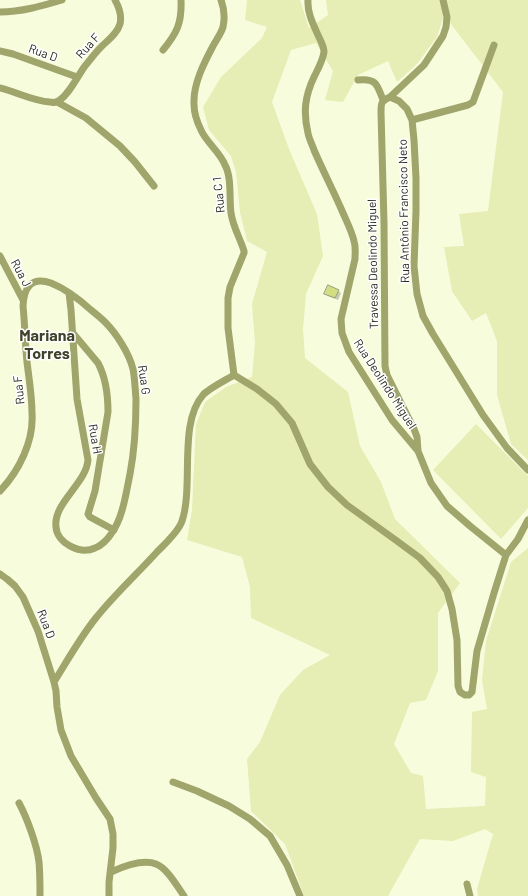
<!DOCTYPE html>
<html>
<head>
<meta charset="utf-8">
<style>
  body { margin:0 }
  canvas { display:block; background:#f7fcdd }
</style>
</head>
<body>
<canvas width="528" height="896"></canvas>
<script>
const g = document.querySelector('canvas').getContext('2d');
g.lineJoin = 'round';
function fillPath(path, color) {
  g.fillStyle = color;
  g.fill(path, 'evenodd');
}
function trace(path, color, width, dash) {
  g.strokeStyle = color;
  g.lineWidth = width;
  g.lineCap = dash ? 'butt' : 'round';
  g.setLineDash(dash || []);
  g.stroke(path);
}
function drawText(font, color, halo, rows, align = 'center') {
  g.font = font + ' Barlow,sans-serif';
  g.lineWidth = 3;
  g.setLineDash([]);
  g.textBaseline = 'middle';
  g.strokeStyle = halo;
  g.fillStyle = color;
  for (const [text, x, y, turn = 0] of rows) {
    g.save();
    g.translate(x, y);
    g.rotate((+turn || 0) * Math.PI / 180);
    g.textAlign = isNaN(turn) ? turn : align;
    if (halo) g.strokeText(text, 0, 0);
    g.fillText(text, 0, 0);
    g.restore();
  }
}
fillPath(new Path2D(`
  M247,0H300L309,28L328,15L326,0H528V460L511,444L497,395V341L486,313L472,321L452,291L444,247L464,246L459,214L488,211L503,92L444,15L437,37L417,64L397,82L388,61L358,75L343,102L325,100L333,71L316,43L291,50L272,102L289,149L317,214L323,256L306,294L303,329L305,358L348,392L360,446L381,482L395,519L460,583L438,613V671L426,700L410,703L394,744L411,773L423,776L426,809L485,806L486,777L471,772L472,712L487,709L482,680L486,641L511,562L528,548V896H478L477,889L493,834L485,829L453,841L420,839L388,896H304L285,844L251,811L247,759L260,742L280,695L303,670L330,655L251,618L250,587L242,557L187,540L192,510L196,424L205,402L226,387L252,377L255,343L252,304L267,252L247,241L240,212L236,172L231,156L209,130L203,107L221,77L262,38L267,27L245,20Z
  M476,424L528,476V508L501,539L433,470Z`), '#e6edb5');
fillPath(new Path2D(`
  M338,291L341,293L338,300L328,296L325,293Z`), '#0003');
const building = new Path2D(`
  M328,285L339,290L335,298L324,294Z`);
fillPath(building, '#d3dd82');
trace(building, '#999d81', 1);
trace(new Path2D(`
  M221,0C224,8 225,18 223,27C221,34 216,40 213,46C204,63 193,84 194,104C194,112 197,122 201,130C206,142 220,152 225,165C232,178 229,198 231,213C233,227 240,238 244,251V253L230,287L228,298V328L234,375
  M0,12C21,12 42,6 62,0
  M163,50C177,33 182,23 181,0
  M0,51L13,54L77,77
  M358,80C377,78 377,85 383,100
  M0,88C17,92 33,101 50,102C52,102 54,103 56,102C67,99 78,75 85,66C90,60 95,53 101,47C108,40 117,34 120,24C122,15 119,7 115,0
  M390,97L399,101L407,109L412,120L414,140L416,178V211L414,266L417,294L423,316L433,334L483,415L507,448L528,470
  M57,102L86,118L120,146L135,162L154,186
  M412,120L468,105L473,102L494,45
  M0,256L23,300
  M72,332L98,363C106,378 108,396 108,412L95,491L88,514L90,517L114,530
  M234,375L257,389L276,404L292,423L310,464L328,487L347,505L397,541L420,558L438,577L447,591L452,609L457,640L458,686L460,692L465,695H469L472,692L477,651L494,593L506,555L470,526L447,506L431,483L418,451L392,420L349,352L342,333L341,319L355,259C355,253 356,247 354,241C352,232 347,222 343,213C334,192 323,171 314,150C312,144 309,139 308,133C303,112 305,96 314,77C318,69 323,60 324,52C324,46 320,40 318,35C313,24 307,12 308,0
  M418,451L417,437L414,429L387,375L385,366L384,223L381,112C381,103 381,101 390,97L424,65L443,36L446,27L447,17L443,0
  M0,491C19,471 34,441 32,413C32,396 29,379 27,362C25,343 25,325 23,306C24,288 31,276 51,283C66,289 80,300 91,310C96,314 101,318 105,322C116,333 129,353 133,369C135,379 135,389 136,399C136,425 135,448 130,474C126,493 123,518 111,534C108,539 101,546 95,548C80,555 57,543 56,527C53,503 86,484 88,460L77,399L71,310L69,293
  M506,555L518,539L528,520
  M0,574L7,579L15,586L23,597L38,631L54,682L56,691L57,707L61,730L71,756L96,798L110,819L113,834V848L109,882V896
  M54,682C67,661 80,638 95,619C114,595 137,574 157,552C165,544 179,531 182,521C194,486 178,423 203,395C208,389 226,380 234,375
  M173,782L197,791L229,806L250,819L270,836L287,865L300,896
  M19,803C27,818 37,845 39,862C40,873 40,885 40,896
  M111,872C122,867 143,859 156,864C167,868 177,886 184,896
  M467,884L470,896`), '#9fa56b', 7);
drawText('12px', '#2a2b20', '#fff', [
  ["Rua F",88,46,-48],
  ["Rua D",43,53,20],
  ["Rua C 1",219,195,-96],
  ["Rua Antônio Francisco Neto",404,211,-91],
  ["Travessa Deolindo Miguel",373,264,-91],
  ["Rua J",21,273,62],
  ["Rua G",144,380,82],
  ["Rua Deolindo Miguel",385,384,57],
  ["Rua F",19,390,-96],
  ["Rua H",95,439,80],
  ["Rua D",46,624,69]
]);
drawText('bold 16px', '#40422a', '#fff', [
  ["Mariana",47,336],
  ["Torres",47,354]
]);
</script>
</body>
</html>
